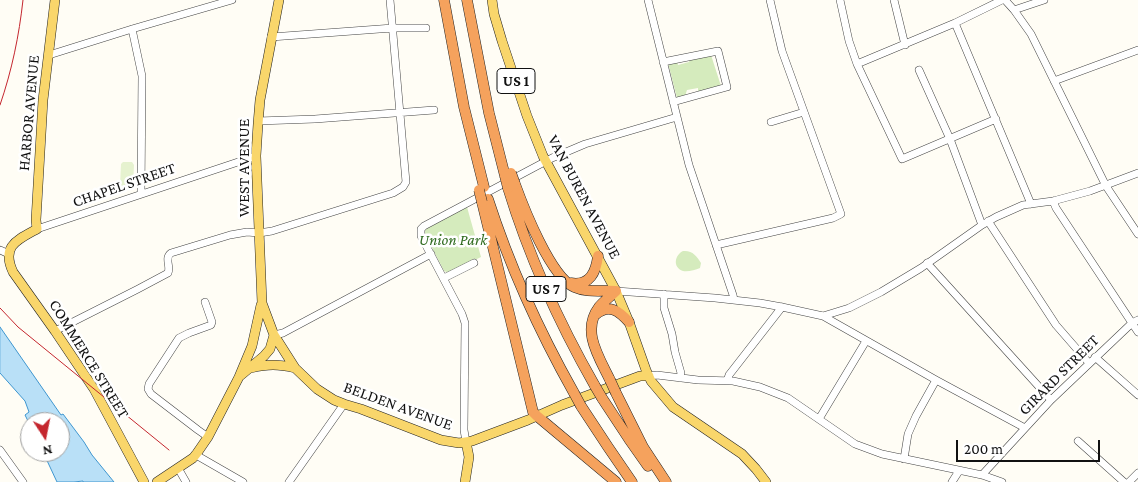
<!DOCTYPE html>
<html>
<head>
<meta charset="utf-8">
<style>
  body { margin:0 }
  #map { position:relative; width:1138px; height:482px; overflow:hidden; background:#fffdf5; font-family:"Crimson Pro",serif }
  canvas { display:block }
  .north { position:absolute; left:20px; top:412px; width:50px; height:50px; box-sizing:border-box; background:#fff; border:1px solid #a0a0a0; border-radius:50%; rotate:169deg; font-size:14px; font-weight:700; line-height:20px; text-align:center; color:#111 }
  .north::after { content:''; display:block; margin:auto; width:18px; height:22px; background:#c4262e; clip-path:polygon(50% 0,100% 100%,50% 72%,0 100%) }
  .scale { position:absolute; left:956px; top:440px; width:144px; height:22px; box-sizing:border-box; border:2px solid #111; border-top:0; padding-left:6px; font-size:15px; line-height:18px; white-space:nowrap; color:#111; -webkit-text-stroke:4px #fff; paint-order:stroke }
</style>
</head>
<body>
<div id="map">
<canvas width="1138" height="482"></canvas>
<div class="north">N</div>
<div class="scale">200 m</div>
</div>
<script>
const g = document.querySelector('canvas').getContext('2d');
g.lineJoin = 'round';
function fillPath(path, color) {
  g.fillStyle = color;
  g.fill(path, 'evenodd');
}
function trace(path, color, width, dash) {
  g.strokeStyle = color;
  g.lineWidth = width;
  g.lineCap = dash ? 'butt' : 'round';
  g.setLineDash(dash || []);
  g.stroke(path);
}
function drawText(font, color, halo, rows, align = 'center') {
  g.font = font + ' "Crimson Pro",serif';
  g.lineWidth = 5;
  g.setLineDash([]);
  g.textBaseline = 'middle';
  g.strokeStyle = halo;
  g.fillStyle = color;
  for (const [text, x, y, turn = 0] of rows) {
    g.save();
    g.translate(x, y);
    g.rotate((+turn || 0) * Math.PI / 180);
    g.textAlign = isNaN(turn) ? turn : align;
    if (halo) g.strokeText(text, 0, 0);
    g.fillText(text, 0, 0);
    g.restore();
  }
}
fillPath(new Path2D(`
  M711,55L721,86L698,92V88L687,90L685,96L677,98L668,63L677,61L678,65L689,62L690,58Z
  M467,207L481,257L449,273L444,271L424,232L426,228Z
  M683,251C692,250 697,256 701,263L700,268C695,270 688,272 683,271C672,267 675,255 683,251Z`), '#d5ebbd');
fillPath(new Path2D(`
  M123,162H132L134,165L133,186L131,188H122L120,186L121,164Z`), '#e6f2cf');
const water = new Path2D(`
  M0,327L61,415L63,414L84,442L92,455L114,482H83V481L74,482H57L43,452H60V422H30V425L25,415L29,412L25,401L0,373Z`);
fillPath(water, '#b9e0f7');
trace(water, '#3f96cf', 1);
const minor = new Path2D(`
  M648,0L689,165L733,295L734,300
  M840,0L849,41L857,64L902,159L996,119
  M894,0L905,45
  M1005,0L1014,10L1031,34L1106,186L1138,234
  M1014,10L1044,0
  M955,23L1031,204
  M132,29L142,76L141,194
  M271,37L393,28H426
  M49,55L132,29L232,0
  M663,62L718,51L727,87L673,102
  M857,64L955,23L1002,0
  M919,70L950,139L982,225
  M1054,81L1138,50
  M258,121L315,119L434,110
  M771,122L804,112
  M1053,201L1056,208L1138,332
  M988,221L1056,325L1089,363
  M37,229L256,156
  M716,245L833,218L841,214L782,51L770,0
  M0,250L9,254
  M927,263L1051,400
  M444,278L474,263
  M616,291L715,298L760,303L782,307L823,316L849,308L881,292L921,268L982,225L996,217L1023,205L1053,201L1090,191L1138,173
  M664,294V308L672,334L675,352L681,373L680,378
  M205,302L212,322L211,325L189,333L179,338L149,384L148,389L151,394L198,430L208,437
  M823,316L936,380L1025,428
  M55,331L138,289L168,273C171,266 164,258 171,253L230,235L247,232L259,233L272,231L393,193L403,187L406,182L390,0
  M274,335L283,333L431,254
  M1095,357L1138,395
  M649,376L657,375L698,380L733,381L760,387L788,398L855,444L882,454L982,475L1002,482
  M727,381L729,375L782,307
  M819,419L866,341
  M1078,441L1124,482
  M466,442L464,430L465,323L462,314L421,236V229L424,226L552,158L585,144L677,117
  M0,450L23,482
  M196,455L243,482
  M904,459L908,434L916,416L936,380
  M178,468L186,482
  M982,475L1051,400L1132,323L1138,320
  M289,482L344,404
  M952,482L959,471
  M1129,482L1138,473`);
const major = new Path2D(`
  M55,0L43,100L36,220L37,229C17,240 1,246 13,272L55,331L94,389L144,482
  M279,0L260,100L258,124L256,156L262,303L274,335L295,368L317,389L334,400L344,404L361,409L441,440L459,443L472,441L528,420L562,405L640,376H649
  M492,0L494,14L502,41L527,116L543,156L616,291L629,322L646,370L651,381L673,407L742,454L756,469L766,482
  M251,368C268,364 278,364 295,368
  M240,376L264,356L270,349L274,335
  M157,482L193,458L197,453L208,437L239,377L252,346L261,305
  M465,482L469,457L466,442`);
const highway = new Path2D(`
  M444,0L464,107L484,187
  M467,0L489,113L505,176
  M515,184C524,209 551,277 574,287C587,293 602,290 616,291
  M508,188C529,257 559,323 595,386
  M488,199C510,267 539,331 574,393
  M482,202L533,412L537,416L616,482
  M571,283C590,286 596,272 598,256
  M595,315C609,303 619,311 629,322
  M610,380C599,357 581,331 599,307C604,301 611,296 616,291
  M616,393L643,447L666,482
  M602,398L629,439L648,466
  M581,406L608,447L632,482`);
trace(minor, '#444', 8);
trace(major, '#222', 10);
trace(highway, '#222', 11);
trace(minor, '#fff', 7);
trace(major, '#f9d66b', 9);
trace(highway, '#f5a25d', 10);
trace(new Path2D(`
  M0,105C12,70 19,36 23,0
  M0,308L18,327L169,450`), '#c4262e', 1);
const highwayBridge = new Path2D(`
  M511,173L515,184
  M505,176L508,188
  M479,190L482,202
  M610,380L616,393
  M595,386L602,398
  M574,393L581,406`);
trace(highwayBridge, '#222', 11, []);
trace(highwayBridge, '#f5a25d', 10);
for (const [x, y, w] of [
  [516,81,38],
  [546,289,40]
]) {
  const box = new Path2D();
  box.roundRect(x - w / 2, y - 12.5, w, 25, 4);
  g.fillStyle = '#fff';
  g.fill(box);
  trace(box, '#111', 1);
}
drawText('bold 15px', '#111', null, [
  ["US 1",516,81],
  ["US 7",546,289]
]);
drawText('16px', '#111', '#fff', [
  ["HARBOR AVENUE",29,113,-85],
  ["WEST AVENUE",244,168,-90],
  ["CHAPEL STREET",124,185,-19],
  ["VAN BUREN AVENUE",584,197,62],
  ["COMMERCE STREET",89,359,58],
  ["GIRARD STREET",1059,375,-45],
  ["BELDEN AVENUE",398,406,20]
]);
drawText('italic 16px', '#2f6b1f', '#fff', [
  ["Union Park",453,240]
]);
</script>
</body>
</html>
